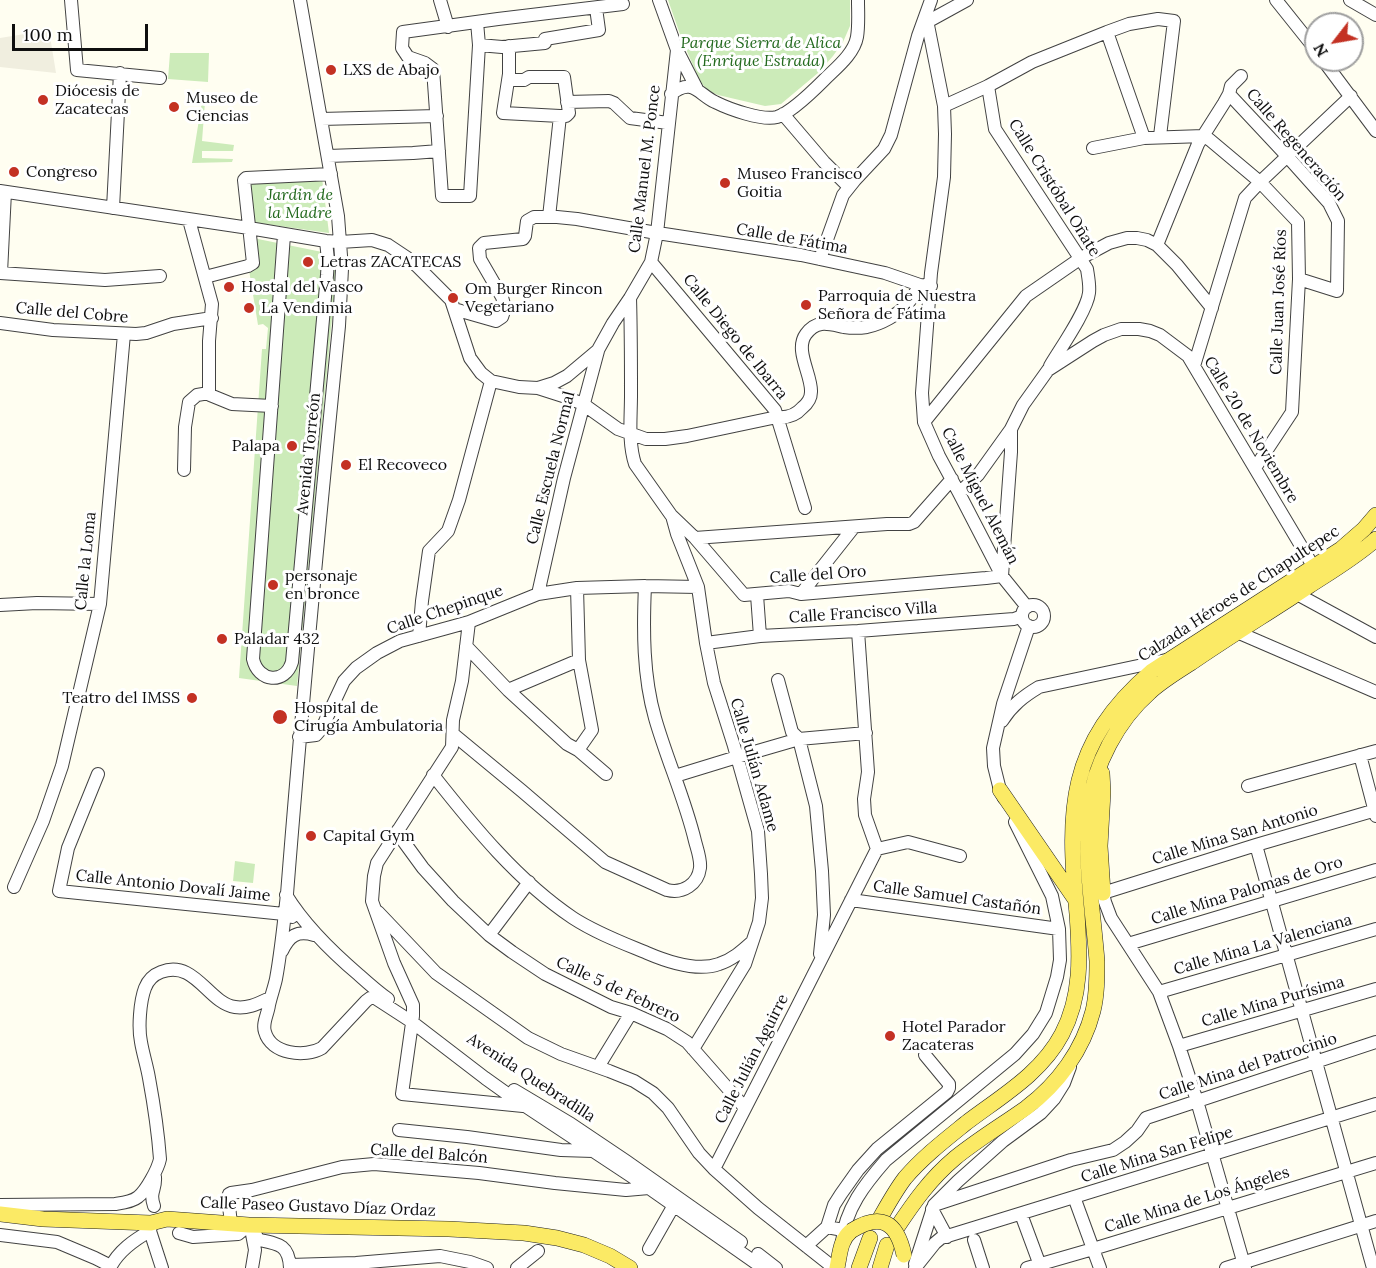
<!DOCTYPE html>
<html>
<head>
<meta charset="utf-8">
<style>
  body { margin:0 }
  #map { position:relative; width:1376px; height:1268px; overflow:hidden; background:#fffef1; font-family:Lora,serif }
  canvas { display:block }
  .north { position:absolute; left:1304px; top:12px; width:60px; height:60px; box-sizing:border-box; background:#fff; border:2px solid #9f9f9f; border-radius:50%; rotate:239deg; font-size:16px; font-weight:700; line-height:24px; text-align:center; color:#0f0f0f }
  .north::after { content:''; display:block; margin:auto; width:21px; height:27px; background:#c33123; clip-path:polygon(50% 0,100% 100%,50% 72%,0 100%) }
  .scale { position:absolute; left:12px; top:24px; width:136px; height:27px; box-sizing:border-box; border:3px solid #0f0f0f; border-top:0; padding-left:8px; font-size:18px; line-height:21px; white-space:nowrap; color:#0f0f0f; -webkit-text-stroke:4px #fff; paint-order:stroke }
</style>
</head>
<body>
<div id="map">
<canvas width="1376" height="1268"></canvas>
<div class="north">N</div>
<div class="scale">100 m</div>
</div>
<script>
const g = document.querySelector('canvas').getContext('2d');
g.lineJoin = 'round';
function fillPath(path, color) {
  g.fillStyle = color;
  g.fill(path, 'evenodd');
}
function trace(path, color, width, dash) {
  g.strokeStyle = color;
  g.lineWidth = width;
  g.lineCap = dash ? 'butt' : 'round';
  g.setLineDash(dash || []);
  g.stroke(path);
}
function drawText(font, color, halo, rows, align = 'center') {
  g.font = font + ' Lora,serif';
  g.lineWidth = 6;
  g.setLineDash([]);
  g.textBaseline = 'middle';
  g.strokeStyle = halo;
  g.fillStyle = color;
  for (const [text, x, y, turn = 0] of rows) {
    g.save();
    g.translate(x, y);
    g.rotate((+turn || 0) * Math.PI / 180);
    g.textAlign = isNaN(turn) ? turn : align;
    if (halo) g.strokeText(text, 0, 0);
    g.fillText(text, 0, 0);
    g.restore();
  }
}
fillPath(new Path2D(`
  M668,0H850V26L843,42L833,56L818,73L781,104L765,106L718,95L707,90L700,81L682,40Z
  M170,53H209L208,82L168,79Z
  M202,101L205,102L202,141L234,145L233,151H202V158L233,159L232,162L192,163Z
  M322,178L329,233L251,222L247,187L251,184Z
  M253,238L332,254L337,266L297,686L239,678L262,349H266L268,328L263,324L258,325L249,270Z
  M235,861L255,864L253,883L233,881Z`), '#ccebb9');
fillPath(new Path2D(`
  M49,30L56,73L0,67V38Z`), '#f0eedf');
const minor = new Path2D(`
  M71,0L77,70L160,78
  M300,0L338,216L342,269L339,326C320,515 302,704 287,894C284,922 281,952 276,979C274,988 271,996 269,1005C268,1014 262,1023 265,1032C271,1054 305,1058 322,1048L366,1001L370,998H375L412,1022L485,1078L513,1098L649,1188L763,1268
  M440,0L448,27
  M659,0L677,50L697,89
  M1276,0L1316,50
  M1350,0L1376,15
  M926,15L944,106L945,134L944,177L931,273L922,393L924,422L939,456L959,493L1002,576L1027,607
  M477,22L479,45L470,196H442L433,69L425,63L408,57L402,48L403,32L498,19L623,4
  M927,22L967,0
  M1107,32L1144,138
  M479,45L502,47L545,43V39L599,30L596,8
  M1323,60L1376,131
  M508,80H524L529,77H564L569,113L566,116H560L503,113L509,74V46
  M988,86L995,129L1087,269C1088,276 1090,285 1089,293C1087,311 1060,349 1050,366
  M671,94C693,77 698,94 715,102C729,109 762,121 777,117C790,113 814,90 824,80C836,68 854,54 857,37C859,25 858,12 858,0
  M1229,94L1287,156L1329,203L1338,221L1337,291L1299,279
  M567,102L609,101L614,103L630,118L668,123
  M944,106L988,86L1032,62L1107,32L1129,24L1158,19L1174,21L1160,136
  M783,114L824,162L849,187
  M321,119L437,116
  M1093,148L1144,138L1204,136L1210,140L1260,182L1298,222L1299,279L1292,412L1255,468
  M328,156L413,153L439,151
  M0,191L249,228L326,241L340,242L372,240L388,245L406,257L417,266L451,300L470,358L481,373L491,381L519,387L538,388L563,396L583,404L618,429L646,439H665L687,436L777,417C787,418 796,415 802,408C807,404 811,399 811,392C812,375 794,350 806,334C817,319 829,324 844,327C851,328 860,328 867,327C881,324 898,315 907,304C912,299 916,291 920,285L931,286
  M113,208L120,73
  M549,217L560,116
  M189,220L212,304L209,341V393
  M284,235L253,659C258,682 285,685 292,662L327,275L328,260L326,241
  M1157,245L1198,144L1224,103L1229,94L1231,86L1241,76
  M820,259L843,195L855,180L884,149L891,135L918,36L931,0
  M651,262L775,410L805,508
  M0,273L105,280L160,276
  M1,273L5,192
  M205,277L248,266L253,263L244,180L246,178L331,174
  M630,298C631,330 631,362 631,395C631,418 628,442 635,464L671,515L695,538L744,595L789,591L801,594L986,578L1002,576L1011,452V429L1023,405L1048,370L1093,341L1104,335L1121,329H1139L1150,331L1160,335L1188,356L1313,566
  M454,309L496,321L502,317L505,308L502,297L480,259L479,248L484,243L523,239L525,236L527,221L534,217H557L577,219L651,232L801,255L885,273L920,285
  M0,323L53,330L136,334L146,333L173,324L212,318
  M1194,366L1245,198L1260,182L1351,96
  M538,388L554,383L567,376L598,350L613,323L630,298L651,262L657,233L677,50
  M209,393L210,395L232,404L272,406
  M924,422L1026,296L1081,258L1109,243L1127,238H1137L1147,240L1157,245L1177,265L1212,308
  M184,470L185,427L189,402L197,395L209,393
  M959,493L978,475L1011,429
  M672,516L677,534L698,587L706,643L714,683L734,746L758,831L761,874L762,898L759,922L745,964L693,1049
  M695,538L887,524H909L914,522L952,479
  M577,588L579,660L592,730L578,750
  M538,594L564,478L598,351
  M801,594L854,527
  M1297,594L1376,637
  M757,595L760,636
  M0,605L37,603L100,604
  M1022 616a11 11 0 1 1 22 0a11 11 0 1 1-22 0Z
  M469,622L462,681L453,720L452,747L377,863L374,876L372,901L394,963L413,1005V1016L402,1094L523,1106
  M1237,632L1376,692
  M419,636L422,601L429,551L448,531L459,500L491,381
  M706,643L760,636L858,631L1014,619L1022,616
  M466,646L508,690L567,744L578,750L606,774
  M778,680L792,732L799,739L816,806L822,871L824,915L820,954
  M508,690L579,660
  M1002,721C1012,705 1024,696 1039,687L1166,660
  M453,734L522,791L605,862L667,890C683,894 698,884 700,868C701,859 697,849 695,841C685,799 667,760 655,718C643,676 643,630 645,586
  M299,737L316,735L322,728L344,681L356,668L377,653L400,641L469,622L538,594L577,588L645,586L698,587
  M1360,755L1376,816
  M98,774L68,848L59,891L284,914L292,917
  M433,775C474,827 518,881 573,918C596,933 623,943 647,953C668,962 697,972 719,964C732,960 742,951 752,942
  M675,776L737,757L799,739L866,733
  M1248,786L1376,751
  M1004,798L1000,790L994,766L993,748L1003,704L1029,626
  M398,830L404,842L423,868L453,901L489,935L512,952L545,974L611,1007L631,1013L667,1029L687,1042L745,1108
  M1256,845L1373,1268
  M877,849L908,842L960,856
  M14,887L43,821L62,766L100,604L124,334
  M286,895C305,926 332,952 359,975C369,984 378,992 388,999
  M851,900L1059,929
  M378,912L436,973L528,1038L561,1054L609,1071L634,1081L653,1093L668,1108L699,1153L714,1169L758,1208L834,1268
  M489,935L529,882
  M1128,944L1376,870
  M282,951C289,936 297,930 314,935
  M1159,992L1376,929
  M1179,1046L1376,989
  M598,1067L631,1013
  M514,1090L571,1124L626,1161L741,1242
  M399,1130L467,1137L561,1150L593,1151
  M714,1169L796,1009L877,849L865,815L864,799L868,772L858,631
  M1074,1197L1100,1268
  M0,1205L115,1204C122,1203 132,1202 138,1197C146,1191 158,1169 160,1159C158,1132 154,1105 149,1078C147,1066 143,1054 141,1042C138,1028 140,1001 145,988C148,980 153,975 161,972C195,959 208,1003 235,1007C248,1009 259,1003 270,998
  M934,1205L1071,1160L1113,1150L1125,1142L1137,1131L1146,1118L1376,1042
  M154,1206C149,1191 156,1191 155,1177
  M932,1209L947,1237
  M1021,1214L1041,1268
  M231,1223L228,1198L229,1194L231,1193L252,1190L342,1167L374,1164L479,1173L555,1183L626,1190L649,1188L650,1186
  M151,1225L150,1231L162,1268
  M249,1225L259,1240C279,1244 289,1245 290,1268
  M843,1230L827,1227L834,1205L841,1194L858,1170L877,1149L947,1092L949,1088V1084L925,1055
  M179,1233L193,1237L238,1234L249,1225
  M252,1234L255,1250L252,1268
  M0,1235L57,1242L95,1258L111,1266
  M974,1240L983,1268
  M842,1242C845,1209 865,1184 886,1160L1015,1054L1033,1034L1046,1013L1057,977L1060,960L1059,929L1052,896L1015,822
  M806,1246L827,1227
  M649,1249L678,1198
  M758,1254L776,1268
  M915,1264L934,1205L958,1181L1003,1141L1041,1113L1054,1099L1064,1083L1070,1067
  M290,1265L356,1263L440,1256L470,1262L487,1268
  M110,1268C118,1251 134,1240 150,1231
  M517,1268L538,1251
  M915,1268L935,1243L941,1238L1376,1104
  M1027,1268L1093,1249L1376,1163
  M1226,1268L1376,1221
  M1245,1268L1197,1101L1179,1046L1159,992L1111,918L1105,902L1103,893L1256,845L1376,810`);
const major = new Path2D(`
  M1102,773L1103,792L1100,846L1103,893
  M1000,790L1075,899
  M0,1214L43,1219L151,1223L167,1219L249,1225L449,1229L524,1233L557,1238L584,1245L610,1256L630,1268
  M879,1220C887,1206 895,1191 905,1178C923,1157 945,1140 966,1123C1000,1097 1041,1074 1062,1034C1082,996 1080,955 1077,914C1067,810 1067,744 1152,671L1341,549L1364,529L1376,515
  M896,1229C914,1202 930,1179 955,1158C977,1140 1002,1125 1026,1108C1058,1084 1083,1050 1093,1011C1097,995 1097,978 1097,961C1093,911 1084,857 1089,807C1094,765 1118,720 1150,692C1162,681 1177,672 1191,663C1230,636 1270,612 1309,586C1332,571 1356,557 1376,539
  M837,1268C840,1254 840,1240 851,1231
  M859,1268L870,1238
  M880,1268L887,1245`);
trace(minor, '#424242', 14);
trace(major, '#202020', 16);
trace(minor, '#fff', 12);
trace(major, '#fbea65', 15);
const majorBridge = new Path2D(`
  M851,1231C881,1212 897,1222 904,1255`);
trace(majorBridge, '#202020', 16, []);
trace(majorBridge, '#fbea65', 15);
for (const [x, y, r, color] of [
  [331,70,6,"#c33123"],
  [43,100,6,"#c33123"],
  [174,107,6,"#c33123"],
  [14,172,6,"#c33123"],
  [725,183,6,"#c33123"],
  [308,262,6,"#c33123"],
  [229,287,6,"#c33123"],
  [453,298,6,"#c33123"],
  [806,305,6,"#c33123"],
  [249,308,6,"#c33123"],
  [292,446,6,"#c33123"],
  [346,465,6,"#c33123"],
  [273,585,6,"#c33123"],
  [222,639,6,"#c33123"],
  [192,698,6,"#c33123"],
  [280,717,8,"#c33123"],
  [311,836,6,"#c33123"],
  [890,1036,6,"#c33123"]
]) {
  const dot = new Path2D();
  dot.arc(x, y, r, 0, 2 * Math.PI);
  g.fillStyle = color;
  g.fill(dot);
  trace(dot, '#fff', 2);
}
drawText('italic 16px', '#22691d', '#fff', [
  ["Parque Sierra de Alica",761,43],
  ["(Enrique Estrada)",761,61],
  ["Jardin de",300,195],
  ["la Madre",300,213]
]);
drawText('16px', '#0f0f0f', '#fff', [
  ["LXS de Abajo",343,70],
  ["Diócesis de",55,91],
  ["Zacatecas",55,109],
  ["Museo de",186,98],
  ["Ciencias",186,116],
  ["Congreso",26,172],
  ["Museo Francisco",737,174],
  ["Goitia",737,192],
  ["Letras ZACATECAS",320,262],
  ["Hostal del Vasco",241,287],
  ["Om Burger Rincon",465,289],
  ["Vegetariano",465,307],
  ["Parroquia de Nuestra",818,296],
  ["Señora de Fátima",818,314],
  ["La Vendimia",261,308],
  ["Palapa",280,446,"right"],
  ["El Recoveco",358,465],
  ["personaje",285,576],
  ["en bronce",285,594],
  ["Paladar 432",234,639],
  ["Teatro del IMSS",180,698,"right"],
  ["Hospital de",294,708],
  ["Cirugía Ambulatoria",294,726],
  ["Capital Gym",323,836],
  ["Hotel Parador",902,1027],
  ["Zacateras",902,1045]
], 'left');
drawText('16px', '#0f0f0f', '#fff', [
  ["Calle Regeneración",1296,145,49],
  ["Calle Manuel M. Ponce",645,169,-83],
  ["Calle Cristóbal Oñate",1054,188,58],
  ["Calle de Fátima",792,239,10],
  ["Calle Juan José Ríos",1279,302,-88],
  ["Calle del Cobre",72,313,5],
  ["Calle Diego de Ibarra",735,337,51],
  ["Calle 20 de Noviembre",1251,430,59],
  ["Avenida Torreón",309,454,-84],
  ["Calle Escuela Normal",551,468,-76],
  ["Calle Miguel Alemán",980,496,63],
  ["Calle la Loma",86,561,-84],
  ["Calle del Oro",818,575,-4],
  ["Calzada Héroes de Chapultepec",1239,594,-33],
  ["Calle Chepinque",445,610,-19],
  ["Calle Francisco Villa",863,613,-4],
  ["Calle Julián Adame",754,765,74],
  ["Calle Mina San Antonio",1235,835,-17],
  ["Calle Antonio Dovalí Jaime",173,886,6],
  ["Calle Mina Palomas de Oro",1247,891,-17],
  ["Calle Samuel Castañón",957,898,8],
  ["Calle Mina La Valenciana",1263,945,-16],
  ["Calle 5 de Febrero",618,990,25],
  ["Calle Mina Purísima",1273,1002,-16],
  ["Calle Julián Aguirre",752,1059,-63],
  ["Calle Mina del Patrocinio",1248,1067,-18],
  ["Avenida Quebradilla",531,1078,33],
  ["Calle del Balcón",429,1154,4],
  ["Calle Mina San Felipe",1157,1155,-17],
  ["Calle Mina de Los Ángeles",1197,1200,-17],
  ["Calle Paseo Gustavo Díaz Ordaz",318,1207,2]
]);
</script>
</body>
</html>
